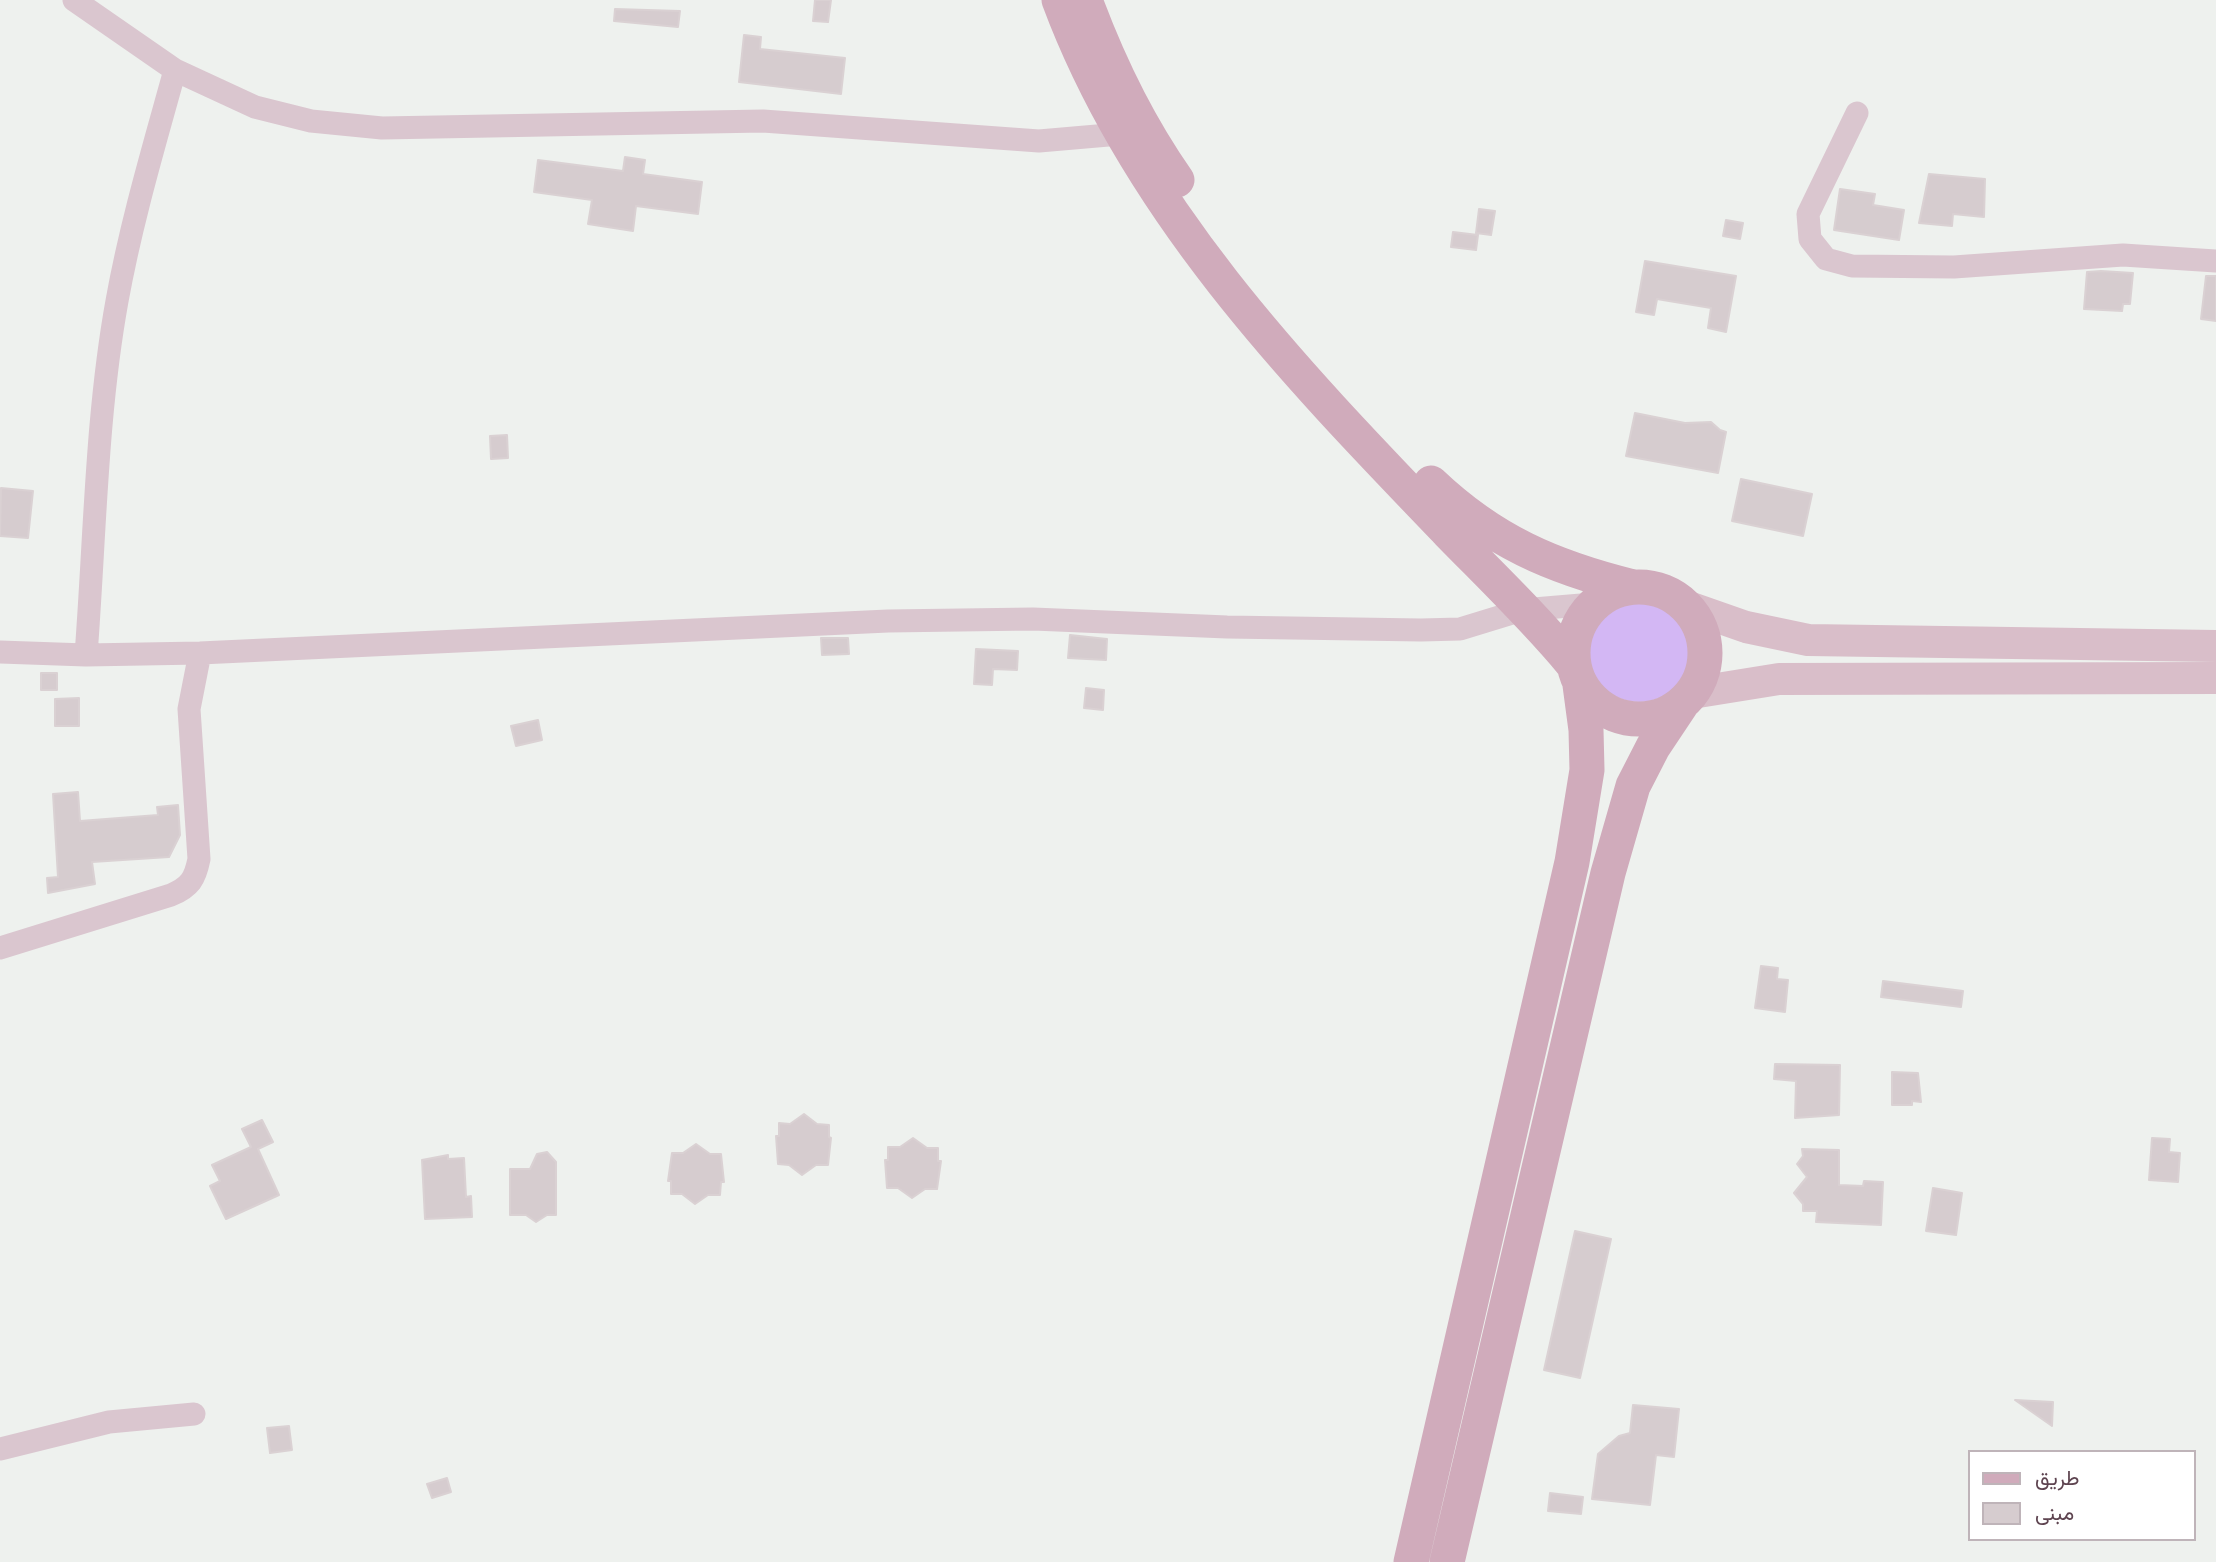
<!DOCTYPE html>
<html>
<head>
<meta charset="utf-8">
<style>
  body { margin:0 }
  #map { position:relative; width:2216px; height:1562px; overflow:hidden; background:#eef1ee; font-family:"Titillium Web",Vazirmatn,sans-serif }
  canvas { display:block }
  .legend { position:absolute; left:1968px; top:1450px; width:228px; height:91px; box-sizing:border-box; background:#fff; border:2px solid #bfb4b9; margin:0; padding:9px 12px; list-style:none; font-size:21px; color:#5e4450 }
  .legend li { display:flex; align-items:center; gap:14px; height:35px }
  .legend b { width:35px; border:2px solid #bfb4b9 }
</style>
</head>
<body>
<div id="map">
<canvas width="2216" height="1562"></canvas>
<ul class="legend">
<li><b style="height:9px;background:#d0abbb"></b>طريق</li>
<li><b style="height:19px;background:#d6cccf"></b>مبنى</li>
</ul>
</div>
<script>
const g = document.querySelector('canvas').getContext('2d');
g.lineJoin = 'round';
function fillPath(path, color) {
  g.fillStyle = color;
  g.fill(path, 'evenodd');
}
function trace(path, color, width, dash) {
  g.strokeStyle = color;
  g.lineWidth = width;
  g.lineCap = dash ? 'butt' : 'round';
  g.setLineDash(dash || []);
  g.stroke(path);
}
fillPath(new Path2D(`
  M1587 650a52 52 0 1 1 104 0a52 52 0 1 1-104 0Z`), '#d3b7f4');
const building = new Path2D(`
  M815,0H831L828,22L813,21Z
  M615,9L680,11L678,27L614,21Z
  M744,35L761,37L760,49L845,58L841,94L739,82Z
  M625,157L645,160L643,174L702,182L698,214L636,206L633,231L588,224L592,200L534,192L538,160L623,171Z
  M1929,174L1985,179L1984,217L1953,214L1952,226L1919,223Z
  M1840,189L1875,194L1873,205L1904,210L1899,240L1834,230Z
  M1479,209L1495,211L1491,235L1476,233Z
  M1726,220L1743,223L1740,239L1723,236Z
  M1453,232L1478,235L1476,250L1451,247Z
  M1645,261L1736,276L1726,332L1708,328L1711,308L1657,299L1654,315L1636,312Z
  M2101,271L2133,273L2130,304H2123L2122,311L2084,309L2087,272Z
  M2206,276H2216V321L2201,319Z
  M1635,413L1685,423L1711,422L1720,430L1726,432L1718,473L1626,456Z
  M507,435L508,458L491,459L490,436Z
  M1741,479L1812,494L1803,536L1732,521Z
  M1,488L33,491L28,538L0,536Z
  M1070,635L1107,639L1106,660L1068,658Z
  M821,638H848L849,654L822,655Z
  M976,649L1018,651L1017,670L993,669L992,685L974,684Z
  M41,673H57V690H41Z
  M1086,688L1104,690L1103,710L1084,708Z
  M79,698V726H55V699Z
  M538,720L542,740L516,746L511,726Z
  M78,792L80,821L158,815L157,807L178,805L180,835L169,857L92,862L95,884L48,893L47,878L58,877L53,794Z
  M1761,966L1778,968L1777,979L1788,980L1785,1012L1755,1008Z
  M1883,981L1963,991L1961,1007L1881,997Z
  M1775,1064L1840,1065L1839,1115L1795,1118L1796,1081L1774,1079Z
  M1892,1072L1918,1073L1921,1102L1912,1101V1105H1892Z
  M804,1114L817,1124L829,1125V1137L831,1138L828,1165H816L802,1175L789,1165L778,1164L776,1136H779V1123L790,1124Z
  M262,1120L273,1142L258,1149L279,1195L226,1219L210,1186L220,1181L212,1165L251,1147L242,1129Z
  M913,1138L927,1148H938V1161H941L937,1189H925L912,1198L898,1188H887L885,1160H888V1147H900Z
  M2152,1138L2170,1139L2169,1152L2180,1153L2178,1182L2149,1180Z
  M696,1144L710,1154H721L724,1182H721L720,1195H708L695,1204L682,1194H671V1181H668L672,1153H683Z
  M1802,1149L1839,1150V1185L1863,1186L1864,1181L1883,1182L1881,1225L1816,1222L1817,1211H1803V1204L1794,1193L1807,1177L1797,1164L1803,1156Z
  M547,1152L556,1162V1215H547L536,1222L526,1215H510V1169H530L537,1154Z
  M448,1155V1159L464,1158L466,1197L471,1196L472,1217L425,1219L422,1160Z
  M1933,1188L1962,1193L1956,1235L1926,1231Z
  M1575,1231L1611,1239L1580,1378L1544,1370Z
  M2015,1400L2053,1402L2052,1426Z
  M1633,1405L1679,1409L1674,1457L1656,1455L1650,1505L1592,1499L1598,1454L1619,1436L1630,1433Z
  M289,1426L292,1450L270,1453L267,1428Z
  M447,1478L451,1492L432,1498L427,1484Z
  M1550,1493L1583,1497L1581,1514L1548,1511Z`);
fillPath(building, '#d6cccf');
trace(building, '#dad1d3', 2);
trace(new Path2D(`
  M74,0L175,70L255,107L311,121L382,128L763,121L1039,141L1120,134
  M1857,113L1808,214L1810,239L1826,259L1852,266L1954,267L2123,255L2216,261
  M0,652L86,655L200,653L888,621L1033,619L1227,627L1421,630L1460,629L1522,610L1593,604
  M86,655C95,538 96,417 117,301C131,223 154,146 175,70
  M0,948L171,895C190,887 195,879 199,859L189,709L200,653
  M0,1449L109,1422L194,1414`), '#dac6cf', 23);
trace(new Path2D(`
  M1686,606L1746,627L1808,640L2216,646
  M1692,693L1779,679L2216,678`), '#d9bec9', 32);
trace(new Path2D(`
  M1059,0C1137,210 1295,373 1448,532C1490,575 1534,617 1572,663
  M1085,0C1108,62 1139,126 1177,180
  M1431,483C1492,541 1552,567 1633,587
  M1573 653a66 66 0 1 1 132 0a66 66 0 1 1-132 0Z
  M1411,1562L1572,862L1587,770L1586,730L1580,685
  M1447,1562L1608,873L1633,786L1653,747L1681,705`), '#d0abbb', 35);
</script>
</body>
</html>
